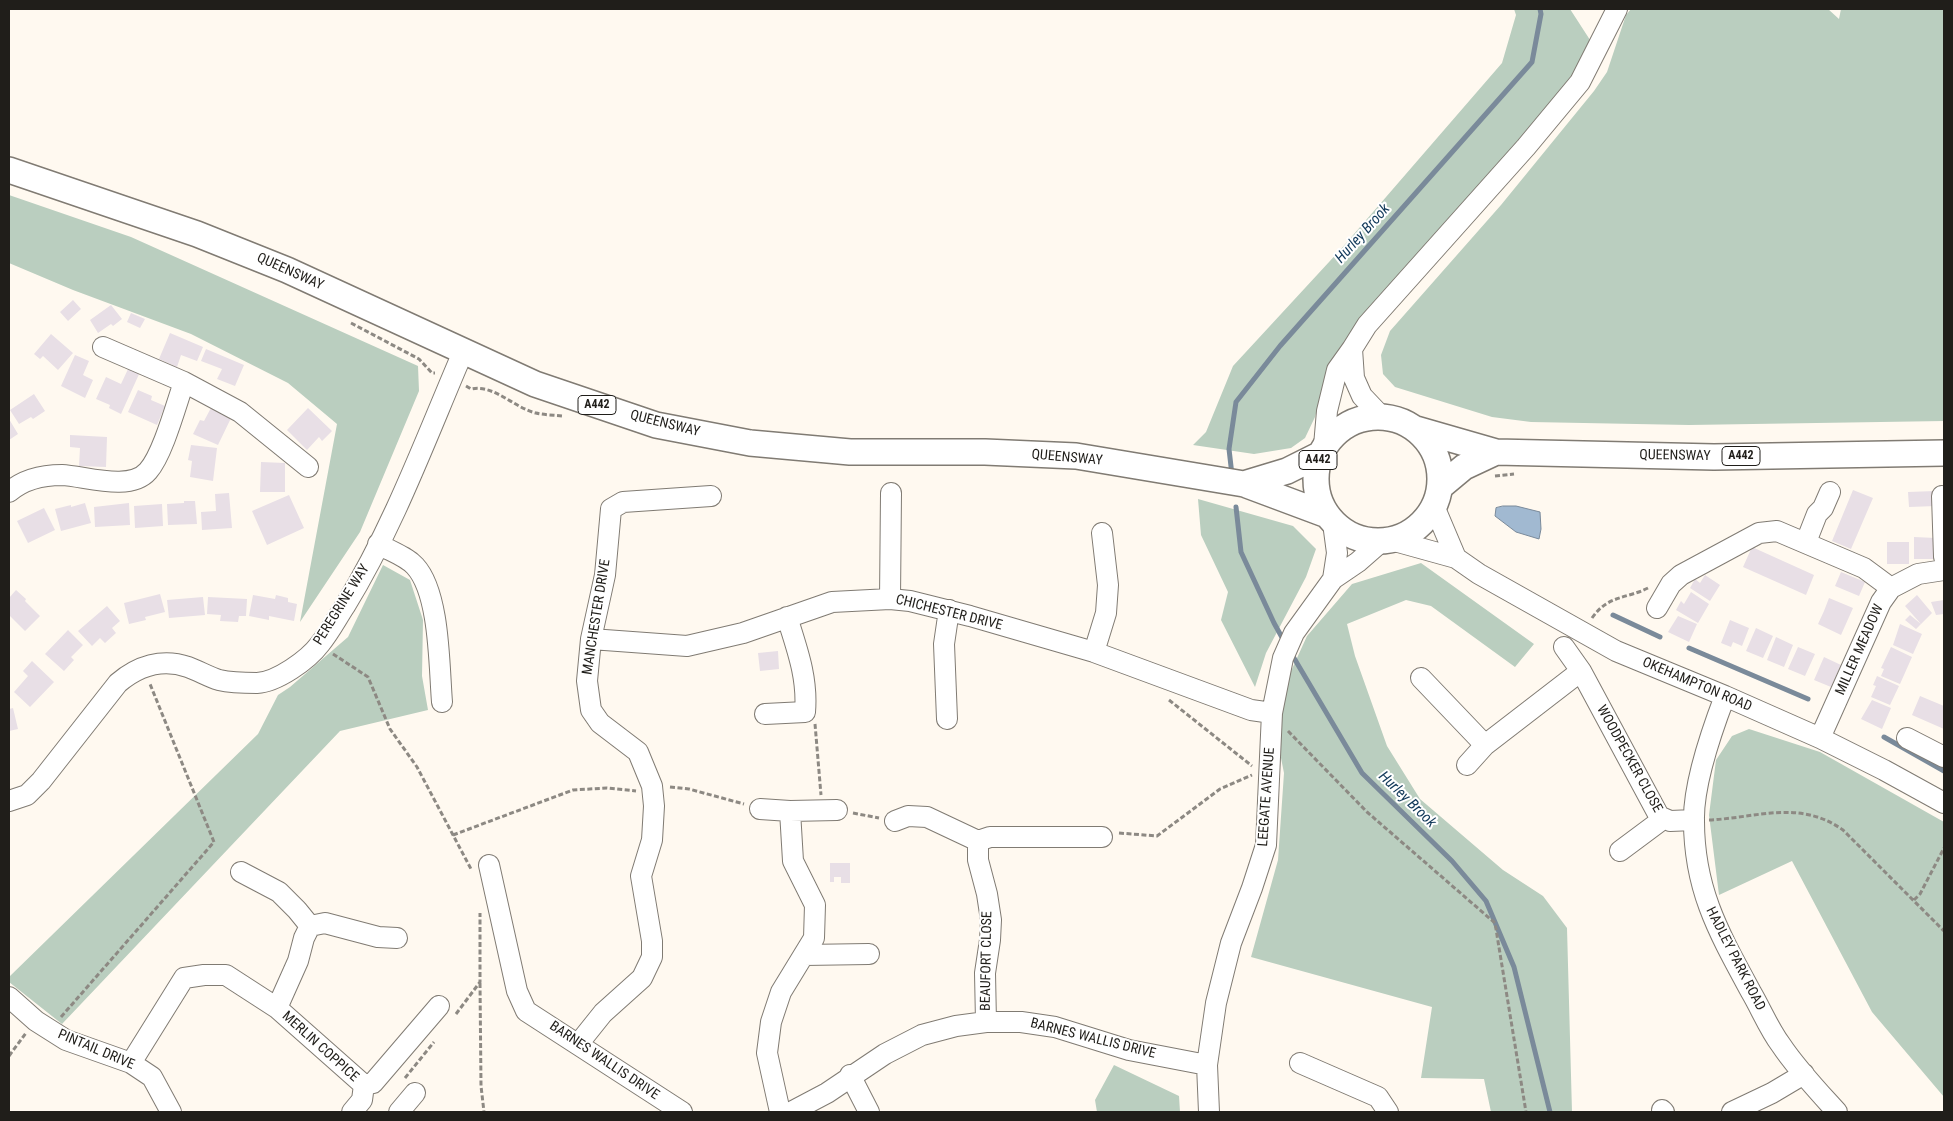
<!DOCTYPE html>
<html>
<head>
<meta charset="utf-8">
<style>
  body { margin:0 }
  #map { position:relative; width:1953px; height:1121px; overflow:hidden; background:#fff9f0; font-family:"Roboto Condensed",sans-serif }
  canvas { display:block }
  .frame { position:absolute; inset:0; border:10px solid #201e1a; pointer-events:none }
</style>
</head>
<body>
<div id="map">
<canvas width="1953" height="1121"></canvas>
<div class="frame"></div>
</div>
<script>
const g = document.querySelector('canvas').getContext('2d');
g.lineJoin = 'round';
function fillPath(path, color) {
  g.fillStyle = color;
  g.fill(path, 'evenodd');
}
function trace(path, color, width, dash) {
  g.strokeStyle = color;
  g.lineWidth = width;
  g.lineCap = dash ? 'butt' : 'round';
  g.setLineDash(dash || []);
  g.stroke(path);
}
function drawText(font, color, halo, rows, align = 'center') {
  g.font = font + ' "Roboto Condensed",sans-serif';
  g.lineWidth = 4;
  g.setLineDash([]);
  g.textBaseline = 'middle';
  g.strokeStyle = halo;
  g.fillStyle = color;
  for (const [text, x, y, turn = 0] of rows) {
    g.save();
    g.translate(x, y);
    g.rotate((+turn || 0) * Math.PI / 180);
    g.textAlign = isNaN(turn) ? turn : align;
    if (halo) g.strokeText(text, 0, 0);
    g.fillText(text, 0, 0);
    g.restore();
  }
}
fillPath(new Path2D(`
  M1514,9H1570L1592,43L1553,108L1379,298L1336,354L1325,380L1315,417L1305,438L1291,448L1254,454L1193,445L1206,432L1233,366L1341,249L1502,63L1516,15Z
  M1631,9H1828L1839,19L1841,9H1944V421L1689,425L1531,422L1492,417L1395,387L1383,374L1381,355L1390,331L1501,205L1594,91L1607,72L1626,15Z
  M9,195L131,237L418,366L419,391L360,532L300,622L337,424L288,383L191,334L73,290L9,263Z
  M1198,499L1293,526L1316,549L1306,577L1266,653L1255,687L1221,620L1228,592L1201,535Z
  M1421,563L1534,644L1515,667L1431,606L1406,600L1347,624L1355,656L1387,746L1420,799L1503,870L1543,896L1567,928L1572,1112H1491L1484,1079L1421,1078L1432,1007L1251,957L1278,860L1284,773L1272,713L1307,636L1352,584Z
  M383,565L410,580L423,620L422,676L428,710L340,731L62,1024L9,982V977L258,734L278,695L290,687L348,637Z
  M1749,729L1820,752L1944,822V1097L1872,1012L1792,861L1719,895L1709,815L1716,760L1732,736Z
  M1114,1065L1179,1096L1180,1112H1097L1095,1100Z`), '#bacebf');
const water = new Path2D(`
  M1503,506H1516L1540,512L1541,529L1539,539L1516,532L1495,516L1496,508Z`);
fillPath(water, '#a1b9d1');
trace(water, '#7a8a9a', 1);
trace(new Path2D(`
  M1232,475L1229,449L1236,402L1280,346L1532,62L1541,14L1540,9
  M1236,507L1241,552L1274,623L1284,641
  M1613,615L1660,637
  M1689,648L1808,699
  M1291,653L1362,773L1452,861L1486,901L1514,967L1550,1112
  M1884,737L1944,771`), '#7a8a9a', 5);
fillPath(new Path2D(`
  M73,300L81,309L68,321L60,312Z
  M111,305L122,319L113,326L111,324L98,333L90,320Z
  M131,313L145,319L140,328L127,322Z
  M170,333L203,347L197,361L181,355L177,367L159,359Z
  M51,334L73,353L58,370L43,356L40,359L34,354Z
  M206,349L244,365L235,386L217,379L222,369L201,361Z
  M75,355L89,361L83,375L93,380L85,398L61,386Z
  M129,367L140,372L121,414L109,408L110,405L96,399L106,377L121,384Z
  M138,390L152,396L151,400L165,406L157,425L128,412Z
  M34,394L45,411L33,419L31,417L19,424L10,410Z
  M212,406L232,416L218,445L193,434L200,420L204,421Z
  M308,408L332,431L322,441L319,437L307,450L287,430Z
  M9,419L18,434L9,440Z
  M70,435L107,437L106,467L79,466L80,448L70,447Z
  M191,445L217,448L213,481L190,477L192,461L188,460Z
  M261,462L285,463V492H260Z
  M1853,490L1873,498L1851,549L1832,541Z
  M1935,491L1936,506L1909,507L1908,492Z
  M229,493L232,528L202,530L201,512L216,511L215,494Z
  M289,495L304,528L267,545L252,511Z
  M184,501H195L197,524L168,525L167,504L184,503Z
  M85,503L91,523L61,531L55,509L71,505V507Z
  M129,503L130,525L95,527L94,507Z
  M162,504L163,526L135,528L134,506Z
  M44,508L55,530L28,543L17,521Z
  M1914,537L1936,538V559H1914Z
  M1887,542H1909V564H1887Z
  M1752,547L1814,575L1806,595L1743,567Z
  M1841,572L1865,582L1859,596L1835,586Z
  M1705,575L1720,585L1710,601L1690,588L1695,579L1700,583Z
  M16,590L26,599L25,601L40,616L25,631L9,615V598Z
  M1691,592L1709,604L1698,623L1676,610L1681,601L1684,604Z
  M160,594L165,612L145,617L146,620L129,624L124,603Z
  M253,595L275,599L276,595L288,598V602L297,604L294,621L269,616V620L249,616Z
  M1917,595L1932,613L1921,624L1905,606Z
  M203,597L205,615L169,618L167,600Z
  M208,597L247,599L246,616H239L238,622L220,621L221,615L207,614Z
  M1829,598L1853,608L1841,635L1818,624L1824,611L1832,614L1824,611Z
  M1944,600V614L1936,615L1931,602Z
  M107,606L120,621L112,628L116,633L105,643L100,638L92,646L78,631Z
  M1910,615L1921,624L1916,629L1905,620Z
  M1678,616L1697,624L1689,642L1668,632Z
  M1730,620L1749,628L1742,646L1733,642L1731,647L1721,643Z
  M1900,624L1922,634L1913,654L1893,645Z
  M1756,628L1773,636L1763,658L1746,651Z
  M68,630L83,645L71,657L74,660L64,671L45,654Z
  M1776,637L1793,645L1784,667L1767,660Z
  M1798,647L1815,654L1805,676L1788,669Z
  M1891,647L1912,657L1900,684L1881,676L1884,669L1881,668Z
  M778,651L779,669L760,671L758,653Z
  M1824,657L1841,665L1831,687L1814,680Z
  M32,661L54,682L30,707L14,692L28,676L23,671Z
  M1877,676L1899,686L1890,705L1871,697L1876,686L1873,685Z
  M1920,696L1944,706V729L1912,715Z
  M1872,700L1891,708L1882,729L1861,719Z
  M13,708L18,729L9,731V709Z
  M830,863H850V883H841V877H834V882H830Z`), '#e8dfe6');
const minor = new Path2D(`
  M103,347L184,382L240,412L308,467
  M1352,349L1354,378L1362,396L1381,416
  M1324,446L1327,411L1337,370L1352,349L1367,325L1526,147L1580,82L1617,9
  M9,492C24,479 42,475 62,475C85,476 130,492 148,471C163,454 176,405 184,382
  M1942,496L1944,557
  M1434,506L1456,558
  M1391,540L1456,558L1479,574L1616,651L1725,696L1820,738L1884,770L1944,803
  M1806,542L1817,514L1823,508L1830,492
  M378,544C390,551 406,556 415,566C440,593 439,666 442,702
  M1333,579L1337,553L1333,523
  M890,599L891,493
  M1657,608L1671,584L1681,575L1759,533L1777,531L1864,568L1891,588
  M591,639L687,646L743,633L832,602L890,599L910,601L970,616L1094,652L1251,710L1272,713
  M1564,647L1581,671L1659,816L1670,821L1694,820
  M1094,652L1106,613L1108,585L1102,533
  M1421,678L1485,745
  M1725,696C1712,730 1693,785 1694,821C1694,890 1719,933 1751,992C1761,1009 1769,1029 1781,1045C1797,1069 1818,1091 1837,1112
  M765,714L805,712C808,678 797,649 787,617
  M947,719L944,644L949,610
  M1820,738L1881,602L1891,588L1918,574L1944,570
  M1907,738L1944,757
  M1467,765L1485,745L1581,671
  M9,801L27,795L41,781L118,683C138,666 162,658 188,667C199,671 209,677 219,680C232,683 245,683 257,683C277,682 308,660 320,644C330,632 337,618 345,606C394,526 426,438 463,352
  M760,809L790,811L793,861L815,905L814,938L781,992L771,1022L767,1053L780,1112
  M790,811L837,810
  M895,821L908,816L927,817L978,841
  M1620,851L1663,819
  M489,865L517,991L526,1011L682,1112
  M241,872L279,892L297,910L310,926
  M804,955L869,954
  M9,997L36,1021L66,1040L131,1063L152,1077L171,1112
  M277,1008L298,961L304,938L310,926L325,923L378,937L397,938
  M986,1022L985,973L990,940L991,920L987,894L978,860V841L990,837H1102
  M579,1043L603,1013L642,978L652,957V941L641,876L652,840L654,806L652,786L638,752L600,723L591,710L587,681L591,639L605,575L611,509L623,502L711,496
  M131,1063L184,978L204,975H226L277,1008L364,1085
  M1300,1063L1378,1097L1388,1112
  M850,1075L869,1112
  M364,1085L373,1083L439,1006
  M1662,1110L1664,1112
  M352,1112L362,1100L364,1085
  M399,1112L415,1093
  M791,1112L827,1093L885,1054L922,1035L956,1026L986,1022H1021L1055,1027L1129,1050L1207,1065
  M1209,1112L1207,1065L1216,1003L1231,943L1252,888L1266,845L1272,713L1283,658L1294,633L1333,579L1358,562L1382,541
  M1732,1112L1772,1093L1804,1074`);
const major = new Path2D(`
  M9,170L197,234L287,270L535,384L656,425L750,443L850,452H985L1076,456L1244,484L1327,515
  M1316 479a62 62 0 1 1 124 0a62 62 0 1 1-124 0Z
  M1416,429L1496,452L1714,457L1944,453
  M1244,484L1287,471L1319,455
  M1440,487L1464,467L1496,452`);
trace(minor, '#807b73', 22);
trace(major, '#807b73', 28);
trace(new Path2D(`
  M351,323L419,359L432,373H435
  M466,386L471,389C494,384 514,408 536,413C544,415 554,415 563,416
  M1495,476L1514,474
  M1592,618C1608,595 1626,599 1648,588
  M333,654L368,677L390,729L417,767L471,869
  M1169,700L1252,766
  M815,724L821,795
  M1288,731L1367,812L1495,923L1526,1112
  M670,787L689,789L744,804
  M853,813L879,818
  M1709,820C1757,818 1799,799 1843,830L1944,931
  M1119,833L1157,836L1220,789L1252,775
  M453,835L573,790L607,788L636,791
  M1914,900L1920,894L1944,848
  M480,983L481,1086L484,1112
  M456,1014L480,982V913
  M61,1017L214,842L150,684
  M9,1056L26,1033
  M405,1078L434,1042`), '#8d8983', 3, [5, 2.5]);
trace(minor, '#fff', 20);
trace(major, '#fff', 25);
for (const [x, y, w] of [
  [597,405,38],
  [1741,456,38],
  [1318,460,38]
]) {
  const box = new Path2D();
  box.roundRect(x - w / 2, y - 9.5, w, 19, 4);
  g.fillStyle = '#fff';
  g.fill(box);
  trace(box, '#201e1a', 1);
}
drawText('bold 12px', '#201e1a', null, [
  ["A442",597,405],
  ["A442",1741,456],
  ["A442",1318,460]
]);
drawText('14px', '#201e1a', '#fff', [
  ["QUEENSWAY",290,272,24],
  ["QUEENSWAY",665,424,14],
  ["QUEENSWAY",1675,456,1],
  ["QUEENSWAY",1067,458,5],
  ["PEREGRINE WAY",342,605,-58],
  ["CHICHESTER DRIVE",949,613,14],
  ["MANCHESTER DRIVE",597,617,-81],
  ["MILLER MEADOW",1860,650,-66],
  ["OKEHAMPTON ROAD",1697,685,23],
  ["WOODPECKER CLOSE",1629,759,61],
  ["LEEGATE AVENUE",1267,797,-86],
  ["HADLEY PARK ROAD",1735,959,63],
  ["BEAUFORT CLOSE",987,961,-89],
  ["BARNES WALLIS DRIVE",1093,1039,14],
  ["MERLIN COPPICE",320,1047,42],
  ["PINTAIL DRIVE",96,1050,23],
  ["BARNES WALLIS DRIVE",604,1061,34]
]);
drawText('italic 15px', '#12395a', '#fff', [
  ["Hurley Brook",1363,234,-48],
  ["Hurley Brook",1407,800,44]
]);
</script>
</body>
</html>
